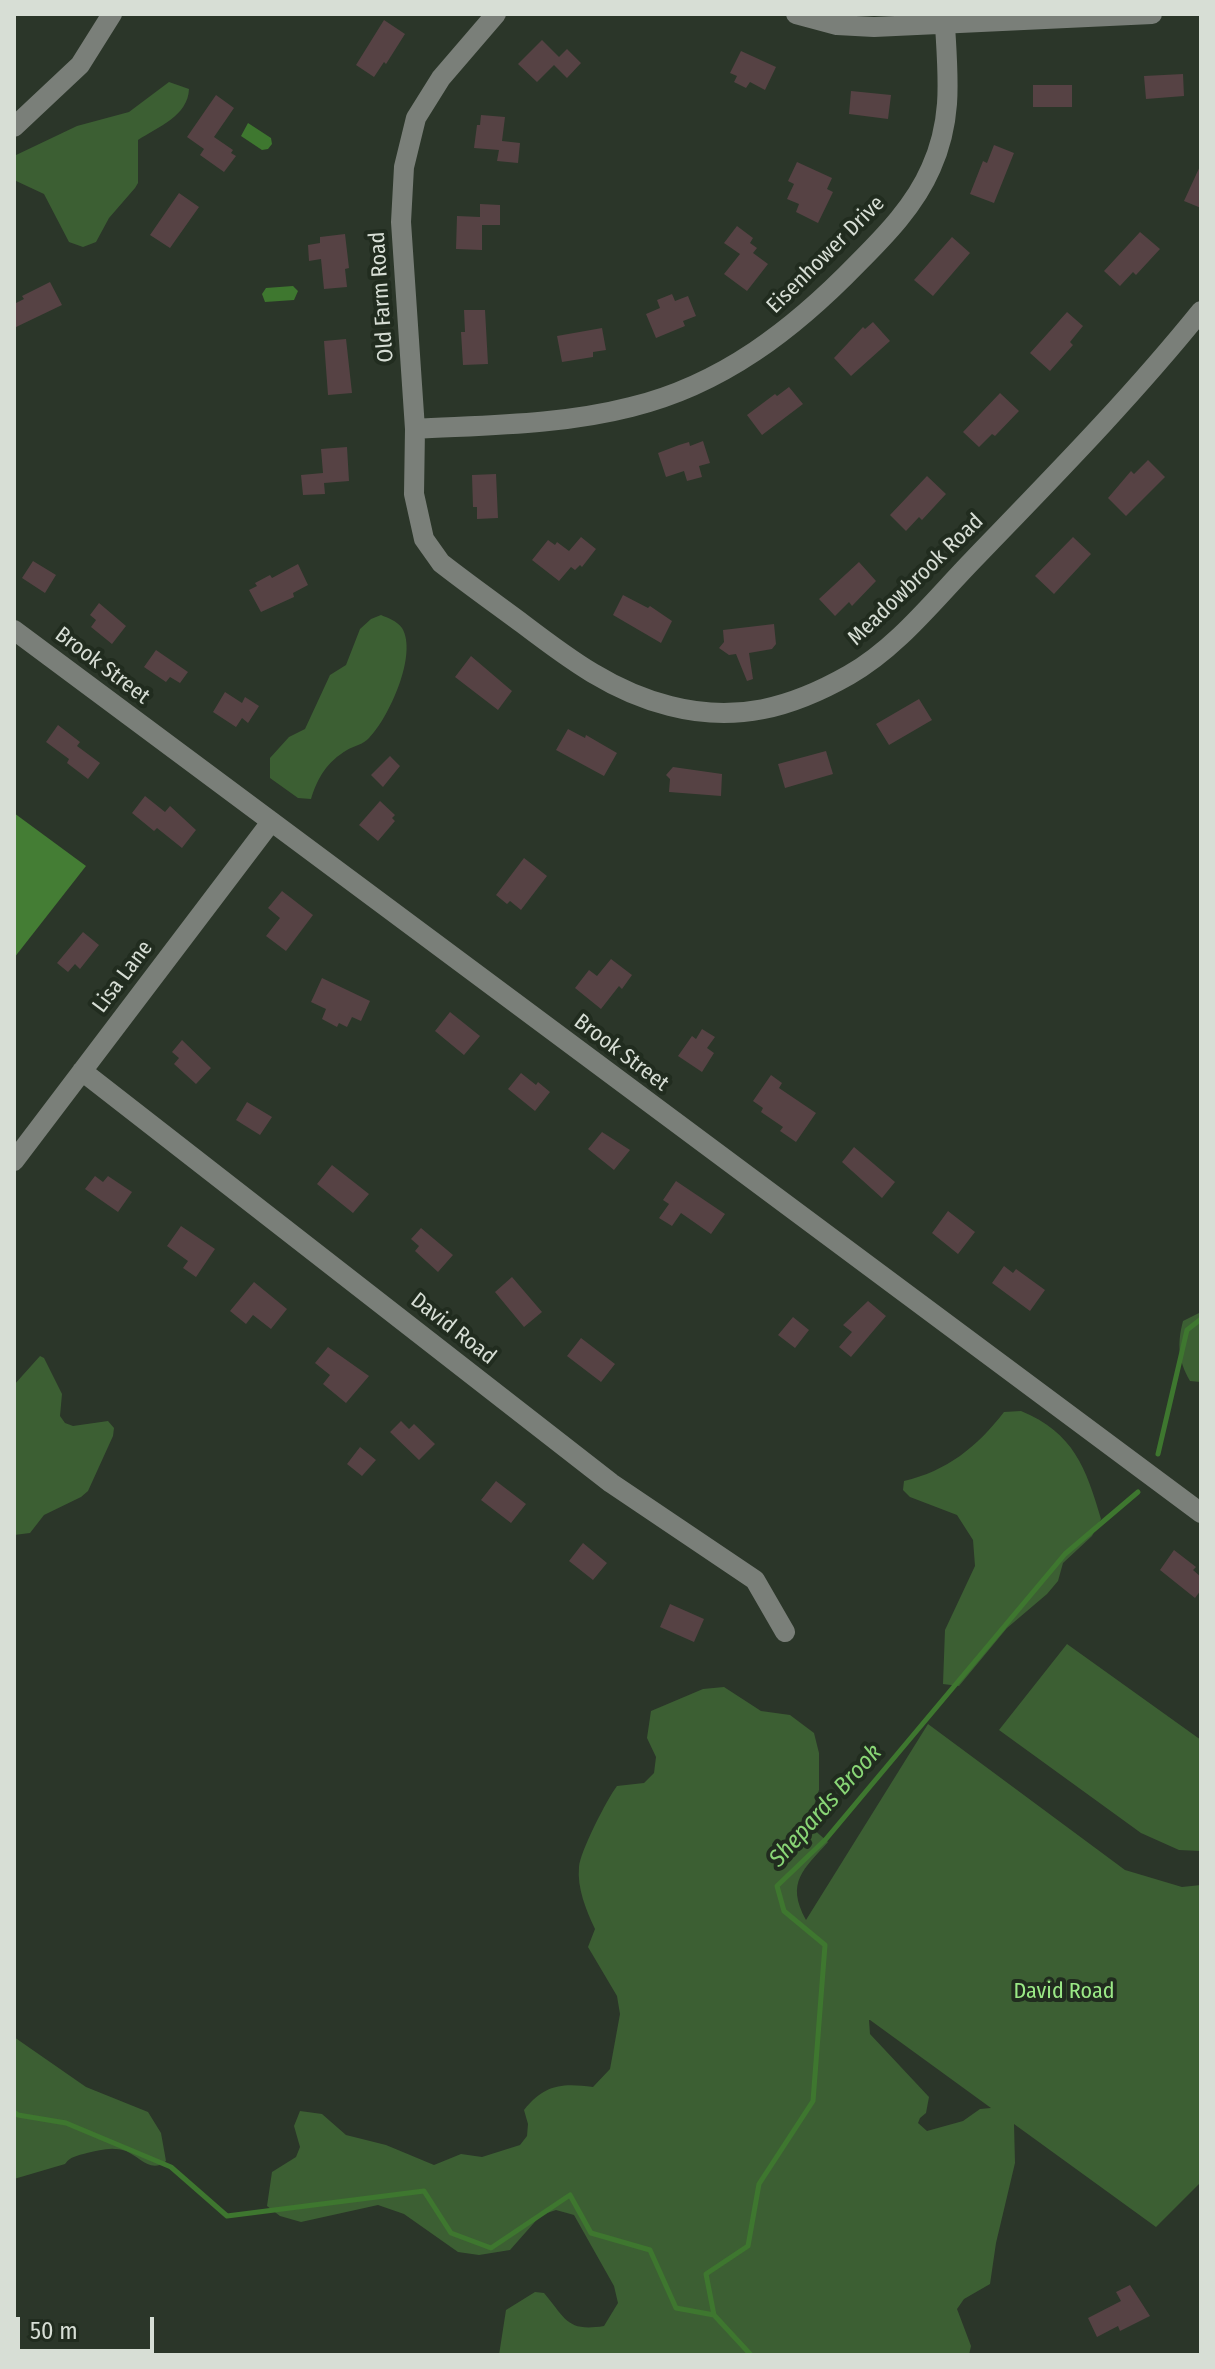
<!DOCTYPE html>
<html>
<head>
<meta charset="utf-8">
<style>
  body { margin:0 }
  #map { position:relative; width:1215px; height:2369px; overflow:hidden; background:#2b3629; font-family:"Fira Sans Condensed",sans-serif }
  canvas { display:block }
  .frame { position:absolute; inset:0; border:16px solid #d7ded5; pointer-events:none }
  .scale { position:absolute; left:16px; top:2317px; width:138px; height:36px; box-sizing:border-box; border:4px solid #d7ded5; border-top:0; padding-left:10px; font-size:24px; line-height:28px; white-space:nowrap; color:#d7ded5; -webkit-text-stroke:6px #212c1f; paint-order:stroke }
</style>
</head>
<body>
<div id="map">
<canvas width="1215" height="2369"></canvas>
<div class="frame"></div>
<div class="scale">50 m</div>
</div>
<script>
const g = document.querySelector('canvas').getContext('2d');
g.lineJoin = 'round';
function fillPath(path, color) {
  g.fillStyle = color;
  g.fill(path, 'evenodd');
}
function trace(path, color, width, dash) {
  g.strokeStyle = color;
  g.lineWidth = width;
  g.lineCap = dash ? 'butt' : 'round';
  g.setLineDash(dash || []);
  g.stroke(path);
}
function drawText(font, color, halo, rows, align = 'center') {
  g.font = font + ' "Fira Sans Condensed",sans-serif';
  g.lineWidth = 8;
  g.setLineDash([]);
  g.textBaseline = 'middle';
  g.strokeStyle = halo;
  g.fillStyle = color;
  for (const [text, x, y, turn = 0] of rows) {
    g.save();
    g.translate(x, y);
    g.rotate((+turn || 0) * Math.PI / 180);
    g.textAlign = isNaN(turn) ? turn : align;
    if (halo) g.strokeText(text, 0, 0);
    g.fillText(text, 0, 0);
    g.restore();
  }
}
fillPath(new Path2D(`
  M169,82L189,89C188,116 158,127 138,140V183L135,188L109,218L96,242L83,247L69,242L44,194L14,180V156L77,126L129,112Z
  M381,615C388,618 397,621 402,628C418,654 389,718 369,738C364,744 354,746 347,750C327,762 318,777 311,799L298,798L270,778V758L289,737L305,729L330,675L346,665L360,629L371,619Z
  M1201,1312V1382L1190,1381C1178,1360 1177,1344 1183,1321Z
  M40,1356L44,1358L62,1394L60,1416L65,1423L73,1426L108,1421L114,1428L113,1436L88,1491L81,1497L44,1515L30,1533L14,1535V1385Z
  M1021,1411C1074,1433 1086,1468 1101,1519L1092,1536L1063,1563L1058,1581L1047,1594L1007,1628L959,1686L943,1684L945,1630L975,1566L973,1540L957,1515L910,1497L903,1490L904,1481C947,1471 977,1447 1004,1412Z
  M1067,1644L1201,1740V1851L1179,1850L1141,1833L999,1730Z
  M724,1687L761,1711L790,1715L814,1733L819,1753V1790L810,1818L812,1828L828,1842C804,1869 785,1882 806,1920L928,1724L1125,1870L1182,1887L1201,1885V2182L1156,2227L1014,2124L1015,2163L996,2243L990,2284L964,2299L957,2309L971,2346L969,2355H499L506,2310L535,2292L544,2293C566,2319 567,2332 604,2326L618,2303L614,2286L574,2215L556,2210L541,2215L510,2250L479,2255L458,2252L404,2214L378,2205L301,2222L280,2216L267,2206L272,2172L296,2157L300,2147L294,2126L300,2111L322,2114L346,2135L386,2145L434,2165L461,2154L482,2157L520,2145L527,2136L528,2124L524,2110C545,2084 562,2083 593,2087L610,2069L620,2014L617,1996L588,1947L595,1929C586,1910 577,1888 579,1867C580,1852 607,1799 617,1786L644,1783L654,1773L656,1757L647,1738L651,1711L703,1689ZM869,2020H870L991,2108L980,2109L963,2121L927,2131L918,2123L920,2118L926,2113L929,2097L870,2034Z
  M14,2037L86,2087L148,2112L161,2133L166,2161C151,2174 140,2157 126,2151C112,2146 100,2150 87,2153C77,2156 71,2156 65,2164L14,2179Z`), '#3c5f33');
fillPath(new Path2D(`
  M14,813L86,866L14,958Z`), '#447d34');
fillPath(new Path2D(`
  M248,123L271,138L272,144L268,149L262,150L241,136Z
  M293,286L298,291L294,300L265,302L262,294L266,288Z`), '#3e772f');
trace(new Path2D(`
  M1158,1454L1187,1330L1201,1319
  M14,2112L18,2115L66,2123L171,2167L227,2216L424,2191L451,2233L491,2248L570,2195L591,2233L650,2250L676,2308L714,2315
  M751,2355L714,2315L706,2274L748,2246L759,2184L813,2101L825,1945L784,1911L777,1886L826,1839L1065,1554L1138,1492`), '#3e772f', 5);
fillPath(new Path2D(`
  M384,20L405,34L386,64L384,62L374,77L356,65Z
  M542,40L559,57L567,49L581,63L567,78L554,65L537,82L518,64Z
  M741,51L776,67L765,90L750,82L746,88L734,82L737,76L730,73Z
  M1183,74L1184,96L1146,99L1144,76Z
  M1033,85H1072V107H1033Z
  M851,91L891,95L888,119L849,114Z
  M216,95L234,108L214,137L233,150L231,153L236,156L224,172L200,155L204,149L187,137Z
  M481,115L505,117L502,141L520,143L518,163L497,161L499,150L474,148L477,125H480Z
  M994,145L1014,153L994,203L970,194L983,161L987,163Z
  M797,162L832,178L827,189L833,192L818,223L796,212L799,204L787,199L794,184L788,181Z
  M1201,164V208L1184,201Z
  M179,193L199,207L170,248L150,235Z
  M480,204L500,205V225H482V250L456,249L457,216L480,217Z
  M737,226L753,238L750,243L757,248L753,253L768,264L747,291L724,274L740,254L724,243Z
  M1140,232L1160,249L1136,275L1133,272L1120,286L1104,271Z
  M345,234L349,268L345,269L347,287L324,289L321,259L309,261L308,245L320,243V237Z
  M952,237L970,253L933,296L914,280Z
  M50,282L62,305L14,328V304L24,299L22,296Z
  M672,294L675,301L688,296L696,316L683,321L685,326L656,338L646,314L660,308L657,300Z
  M464,310H485L488,364L463,365L461,332H465Z
  M1067,312L1083,326L1070,342L1073,345L1050,371L1030,353Z
  M873,322L890,341L851,376L834,358L863,327L865,329Z
  M602,328L606,350L593,352V357L562,362L557,336Z
  M346,339L352,393L328,395L324,341Z
  M789,387L803,404L762,435L747,415L775,394L777,396Z
  M1000,393L1019,411L995,436L992,434L979,447L963,432Z
  M703,441L710,463L699,466L702,477L687,481L684,471L666,477L658,453L679,445L689,442L690,446Z
  M347,447L349,481L324,483L325,494L303,495L301,475L323,473L321,449Z
  M1148,460L1165,477L1126,516L1108,498L1131,471L1134,474Z
  M496,474L498,518L477,519V507H473L472,475Z
  M927,476L946,494L922,520L919,517L906,531L890,515Z
  M581,537L596,549L582,567L580,565L575,570L571,567L559,581L532,560L548,540L555,545L557,542L569,551Z
  M1073,537L1091,554L1054,594L1035,576Z
  M33,561L56,575L45,593L22,578Z
  M859,562L876,581L852,606L849,602L835,616L819,599Z
  M298,564L308,585L293,593L294,597L261,612L249,590L257,586L255,583L270,575L272,578Z
  M623,595L648,608L650,606L672,621L661,643L613,615Z
  M99,603L126,626L112,644L91,627L96,620L90,615Z
  M774,624L776,644L772,649L749,653L753,679L747,681L736,654L729,655L719,648L724,642L723,630Z
  M156,650L188,672L180,683L170,677L166,682L144,667Z
  M471,656L512,691L498,710L455,677Z
  M225,692L242,703L245,697L259,706L248,723L242,718L236,727L213,712Z
  M919,699L932,720L889,745L876,724Z
  M58,725L80,742L77,746L100,763L88,779L67,763L69,759L46,742Z
  M568,729L585,738L586,735L617,753L604,776L556,750Z
  M826,751L833,774L785,788L778,764Z
  M390,756L400,766L383,787L371,775Z
  M673,767L722,774L721,796L669,792L670,779L666,775Z
  M145,796L165,812L170,806L196,830L182,848L157,828L154,831L132,813Z
  M380,801L395,815L392,818L395,821L378,841L359,825Z
  M524,858L547,876L521,910L510,901L507,904L496,895Z
  M282,891L313,915L286,951L266,936L280,918L268,908Z
  M83,932L99,945L80,969L75,964L68,972L57,963Z
  M611,959L632,975L622,989L619,986L601,1009L575,988L589,970L597,976Z
  M322,978L370,1001L361,1021L352,1017L347,1027L339,1023L337,1027L322,1019L326,1009L311,1002Z
  M450,1012L480,1036L464,1055L435,1031Z
  M702,1029L715,1037L707,1048L714,1053L702,1072L678,1056L692,1036L696,1039Z
  M182,1040L211,1068L196,1084L174,1064L179,1058L172,1052Z
  M521,1073L536,1085L538,1082L550,1092L535,1111L508,1089Z
  M771,1075L782,1083L779,1088L816,1113L796,1142L780,1131L783,1127L761,1112L763,1108L753,1101Z
  M247,1102L272,1117L260,1135L236,1120Z
  M602,1132L630,1150L614,1170L588,1149Z
  M854,1147L895,1182L882,1198L842,1162Z
  M332,1165L369,1194L353,1213L317,1184Z
  M95,1176L103,1182L108,1176L132,1192L118,1212L85,1189Z
  M676,1181L725,1214L711,1234L681,1213L672,1226L659,1218L669,1204L663,1200Z
  M948,1211L975,1232L958,1254L932,1233Z
  M181,1226L215,1249L196,1277L183,1268L188,1261L167,1246Z
  M421,1228L453,1255L438,1272L415,1251L419,1246L411,1239Z
  M1004,1266L1013,1273L1016,1269L1045,1290L1030,1311L992,1283Z
  M512,1277L542,1312L524,1327L495,1292Z
  M254,1282L287,1309L271,1329L253,1315L246,1324L230,1311Z
  M868,1301L886,1316L851,1357L839,1347L852,1332L843,1325Z
  M793,1317L809,1330L795,1348L778,1335Z
  M581,1338L615,1364L601,1382L567,1356Z
  M328,1347L369,1376L346,1403L323,1384L330,1375L315,1363Z
  M401,1421L409,1429L414,1424L435,1444L419,1460L390,1432Z
  M360,1447L376,1460L362,1476L347,1464Z
  M496,1481L526,1504L511,1523L481,1500Z
  M583,1543L607,1563L593,1580L569,1561Z
  M1174,1550L1196,1567L1193,1570L1201,1577V1590L1195,1598L1160,1570Z
  M670,1604L704,1619L694,1642L660,1627Z
  M1130,2285L1150,2316L1120,2331L1118,2326L1097,2337L1088,2318L1121,2301L1116,2292Z`), '#564244');
trace(new Path2D(`
  M496,14L441,78L416,118L404,167L401,222L415,429L414,494L424,539L441,563C468,584 496,604 523,624C569,659 613,692 670,706C736,723 791,708 849,675C897,648 935,599 973,560C1051,479 1130,399 1201,311
  M796,14L837,25L874,27L1152,14
  M14,127L80,65L112,14
  M415,429C487,425 561,425 631,407C722,385 794,329 858,263C886,235 915,205 931,168C953,119 948,77 945,25
  M14,630L1201,1513
  M82,1071L611,1483L755,1580L785,1632
  M14,1161L271,822`), '#7a7f79', 20);
drawText('22px', '#d7ded5', '#212c1f', [
  ["Eisenhower Drive",826,255,-45],
  ["Old Farm Road",382,297,-94],
  ["Meadowbrook Road",916,580,-44],
  ["Brook Street",102,666,37],
  ["Lisa Lane",123,977,-53],
  ["Brook Street",621,1053,37],
  ["David Road",453,1329,38]
]);
drawText('22px', '#9ae886', '#212c1f', [
  ["David Road",1064,1992]
]);
drawText('italic 24px', '#89d676', '#212c1f', [
  ["Shepards Brook",826,1806,-48]
]);
</script>
</body>
</html>
